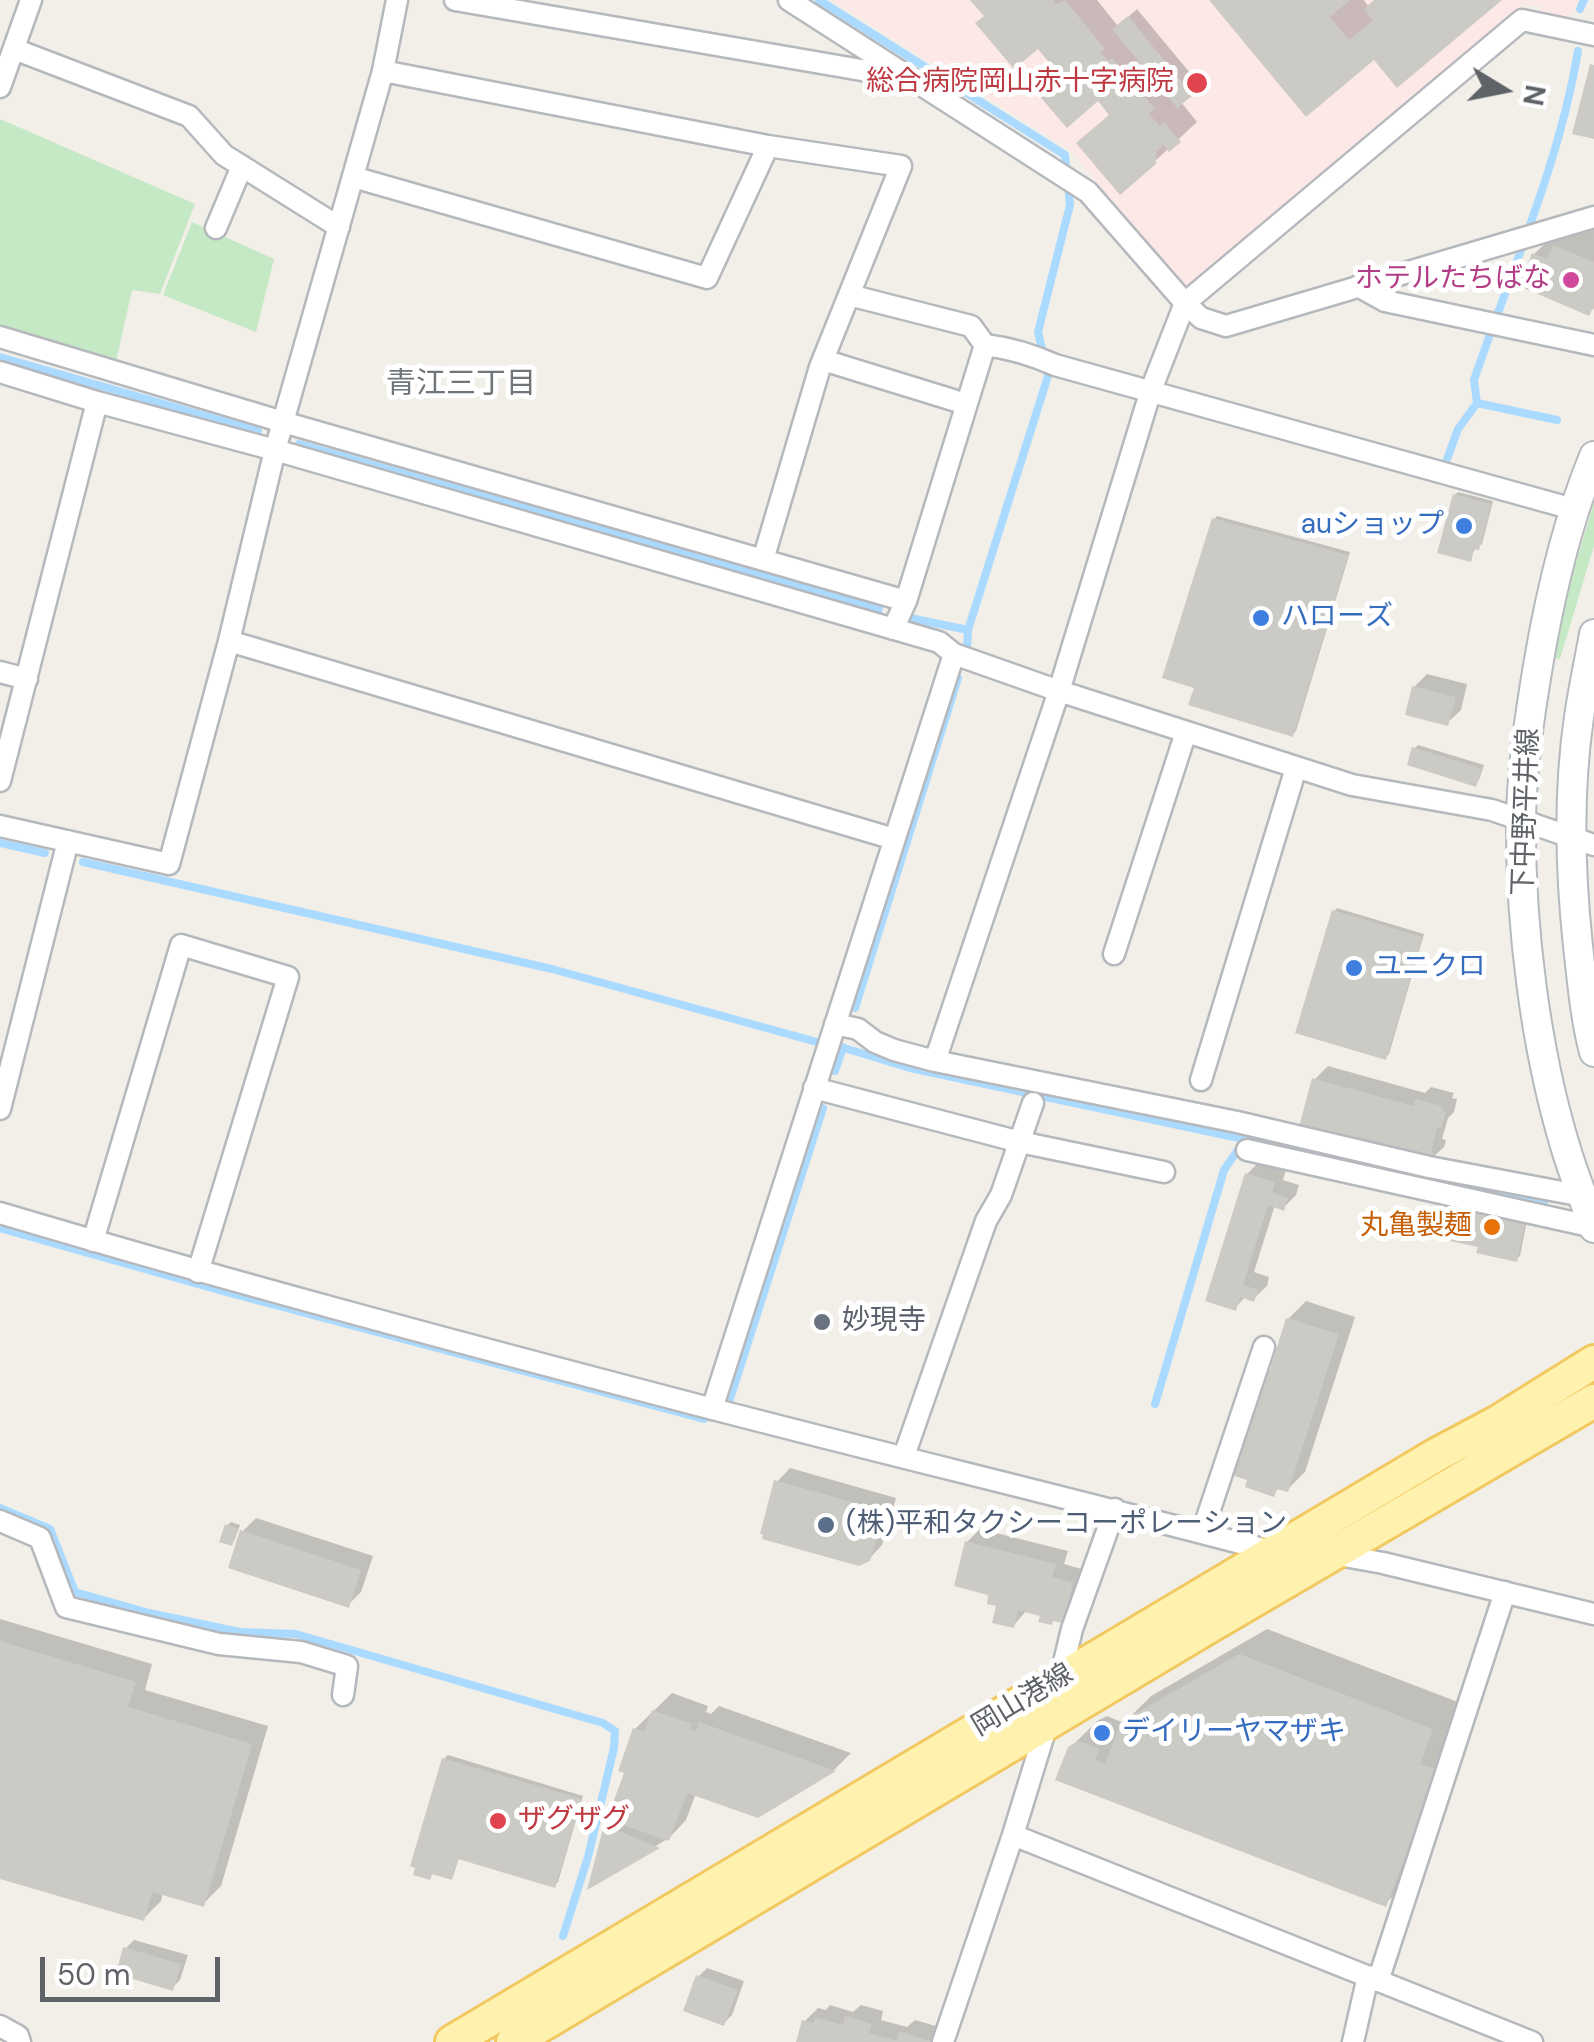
<!DOCTYPE html>
<html>
<head>
<meta charset="utf-8">
<style>
  body { margin:0 }
  #map { position:relative; width:1594px; height:2042px; overflow:hidden; background:#f1efe8; font-family:"DM Sans",sans-serif }
  canvas { display:block }
  .north { position:absolute; left:1454px; top:40px; width:100px; height:100px; -webkit-text-stroke:8px #fff; paint-order:stroke; rotate:100deg; font-size:28px; font-weight:700; line-height:40px; text-align:center; color:#5f6368 }
  .north::after { content:''; display:block; margin:auto; width:35px; height:45px; background:#5f6368; clip-path:polygon(50% 0,100% 100%,50% 72%,0 100%) }
  .scale { position:absolute; left:40px; top:1957px; width:180px; height:45px; box-sizing:border-box; border:5px solid #5f6368; border-top:0; padding-left:12px; font-size:30px; line-height:35px; white-space:nowrap; color:#5f6368; -webkit-text-stroke:8px #fff; paint-order:stroke }
</style>
</head>
<body>
<div id="map">
<canvas width="1594" height="2042"></canvas>
<div class="north">N</div>
<div class="scale">50 m</div>
</div>
<script>
const g = document.querySelector('canvas').getContext('2d');
g.lineJoin = 'round';
function fillPath(path, color) {
  g.fillStyle = color;
  g.fill(path, 'evenodd');
}
function trace(path, color, width, dash) {
  g.strokeStyle = color;
  g.lineWidth = width;
  g.lineCap = dash ? 'butt' : 'round';
  g.setLineDash(dash || []);
  g.stroke(path);
}
function drawText(font, color, halo, rows, align = 'center') {
  g.font = font + ' "DM Sans","Noto Sans JP",sans-serif';
  g.lineWidth = 10;
  g.setLineDash([]);
  g.textBaseline = 'middle';
  g.strokeStyle = halo;
  g.fillStyle = color;
  for (const [text, x, y, turn = 0] of rows) {
    g.save();
    g.translate(x, y);
    g.rotate((+turn || 0) * Math.PI / 180);
    g.textAlign = isNaN(turn) ? turn : align;
    if (halo) g.strokeText(text, 0, 0);
    g.fillText(text, 0, 0);
    g.restore();
  }
}
fillPath(new Path2D(`
  M831,0H1579L1576,10H1573L1571,17L1540,12L1541,7L1524,4L1187,289L1069,149Z`), '#fce8e6');
fillPath(new Path2D(`
  M0,119L195,204L160,294L132,290L115,366L0,332Z
  M192,222L274,259L256,332L163,295Z
  M1594,502V546L1560,659L1553,658L1566,596Z`), '#c5e8c5');
fillPath(new Path2D(`
  M973,0H1097L1118,26L1137,9L1200,85L1181,102L1197,122L1154,162L1098,98L1054,65L1038,45L986,16Z
  M1212,0H1364L1369,7L1376,0H1498L1374,56Z
  M1594,225V308L1589,313L1534,254L1561,228Z
  M1458,492L1493,501L1482,544L1476,547L1470,559L1455,495Z
  M1217,516L1350,552L1296,731L1292,735L1197,686L1214,520Z
  M1427,674L1467,684L1461,710L1447,723L1414,687Z
  M1418,745L1484,765L1479,780L1475,784L1414,749Z
  M1337,908L1424,934L1389,1054L1385,1057L1334,912Z
  M1328,1066L1425,1093L1431,1087L1454,1093L1452,1098L1457,1099L1454,1112L1448,1118L1442,1139L1446,1140L1444,1147L1430,1160L1315,1079Z
  M1260,1161L1286,1169L1283,1180L1299,1185L1296,1195L1283,1208L1275,1205L1254,1272L1269,1277L1267,1286L1253,1299L1246,1296L1235,1308L1247,1174Z
  M1528,1215L1520,1256L1516,1259L1481,1245Z
  M1306,1301L1355,1317L1305,1472L1287,1490L1280,1487L1273,1494L1267,1373L1273,1366L1288,1319Z
  M790,1468L896,1498L882,1545L869,1559L777,1482Z
  M256,1518L373,1556L361,1592L348,1605L242,1532L231,1543L227,1526L231,1522L240,1525L235,1539Z
  M980,1529L1068,1551L1064,1564L1085,1570L1076,1607L1062,1620L1027,1610L1013,1626L991,1593L967,1542Z
  M0,1619L152,1664L145,1690L268,1726L221,1886L203,1904L163,1892L161,1901L143,1919L0,1876Z
  M1267,1629L1458,1702L1445,1737L1463,1744L1412,1878L1385,1904L1070,1748L1097,1721L1107,1716L1124,1723L1151,1696Z
  M672,1693L708,1706L706,1712L711,1714L719,1706L851,1753L835,1769L758,1815L696,1793L686,1820L669,1838L591,1885L607,1826L614,1818L635,1729Z
  M448,1755L583,1796L558,1882L555,1885L459,1857L454,1874L451,1877L433,1874L429,1877L444,1759Z
  M134,1940L188,1955L180,1980L172,1988L126,1948Z
  M707,1968L744,1981L732,2015L724,2023L699,1976Z
  M830,2005L853,2012L861,2005L883,2011L881,2020L907,2027L915,2020L939,2027L934,2042H798L805,2021L818,2008L826,2010Z`), '#0003');
trace(new Path2D(`
  M819,0L1065,155L1070,205L1038,332L1048,376L968,630
  M1580,9L1584,0
  M0,357L258,431
  M1477,403L1557,420
  M299,444L879,609
  M1446,462L1458,429L1477,403L1474,380C1511,271 1559,165 1578,51
  M910,618L968,630L967,650
  M0,843L45,853
  M83,862L552,969L817,1042
  M855,1008L958,678
  M841,1047L910,1068L1544,1203
  M835,1071L843,1047
  M0,1228L226,1292L704,1419
  M1155,1404L1224,1170L1242,1144
  M728,1405L823,1108
  M0,1508L50,1529L75,1592L149,1613L240,1632L296,1634L603,1723L615,1731L614,1748L588,1857L563,1936`), '#aadaff', 8);
fillPath(new Path2D(`
  M970,0H1053L1056,4L1065,0L1105,49L1101,53L1108,61L1112,58L1155,109L1149,114L1160,126L1164,122L1181,142L1169,152L1164,145L1156,151V164L1120,195L1076,143L1109,115L1098,101L1067,128L1030,85L1052,66L1038,49L1014,69L975,23L984,16Z
  M1209,0H1350L1330,17L1349,40L1373,20L1364,9L1374,0H1502L1397,88L1374,60L1306,117Z
  M1128,16L1193,95L1177,108L1112,29Z
  M1590,64L1594,65V139L1572,134Z
  M1553,245L1594,262V305L1589,316L1519,286L1532,253L1547,259Z
  M1453,494L1491,504L1479,550L1474,549L1471,562L1437,553Z
  M1212,518L1348,555L1293,737L1188,705L1194,688L1162,678Z
  M1412,686L1456,697L1448,726L1405,715Z
  M1412,747L1482,769L1476,787L1407,765Z
  M1332,910L1422,937L1386,1060L1295,1033Z
  M1312,1078L1413,1106L1415,1099L1442,1106L1441,1111L1446,1112L1441,1128L1437,1127L1431,1152L1434,1153L1431,1163L1299,1127Z
  M1245,1173L1275,1182L1272,1193L1288,1198L1284,1211L1268,1205L1243,1285L1258,1290L1254,1302L1240,1297L1236,1311L1205,1301Z
  M1457,1204L1526,1218L1517,1262L1476,1253L1478,1247L1450,1241Z
  M1286,1318L1339,1334L1288,1492L1277,1489L1274,1497L1245,1487L1247,1480L1232,1475L1264,1371L1269,1373Z
  M774,1480L884,1511L870,1561L859,1566L762,1539L763,1535L760,1534Z
  M225,1524L238,1529L232,1546L219,1542Z
  M240,1530L361,1570L349,1608L228,1568Z
  M965,1541L1056,1564L1052,1577L1073,1583L1063,1623L1053,1621L1052,1625L1038,1622L1040,1616L1018,1610L1014,1628L992,1623L996,1606L987,1604L988,1595L954,1586Z
  M0,1641L136,1682L128,1707L252,1744L204,1907L152,1892L144,1921L0,1879Z
  M1239,1654L1433,1729L1420,1764L1438,1770L1386,1907L1055,1780L1068,1747L1078,1741L1099,1749L1095,1760L1105,1764L1121,1722Z
  M652,1710L692,1724L690,1730L696,1732L699,1722L836,1771L758,1818L687,1793L669,1841L607,1819L624,1773L618,1771L633,1728L644,1732Z
  M1107,1722L1112,1723L1107,1739L1089,1734Z
  M442,1758L582,1799L555,1888L458,1859L452,1880L432,1874L430,1880L413,1875L415,1868L410,1866Z
  M604,1825L660,1848L587,1890Z
  M123,1947L181,1964L173,1991L116,1974Z
  M696,1975L738,1990L724,2026L683,2011Z
  M845,2016L872,2024L869,2033L897,2041L899,2031L932,2042H796L802,2020L813,2023L815,2017L843,2025Z`), '#cccac5');
const street = new Path2D(`
  M455,0L902,77
  M789,0L1088,192L1185,303L1201,318L1226,326L1594,217
  M14,49L189,116L224,155L339,227
  M383,71L768,146
  M0,87L31,0
  M353,177L707,278L768,146L901,166L849,295L971,326L985,345C1009,348 1033,355 1055,365L1573,509
  M216,228L242,166
  M1358,286L1385,301L1594,345
  M0,337L283,422L906,601
  M823,360L966,404
  M0,372L97,402L275,450L939,642L954,654L1059,691L1352,785L1492,810L1594,845
  M763,560L820,367L849,295
  M893,629L906,601L985,345
  M229,641L894,839
  M0,672L27,679
  M0,781L97,402
  M0,826L169,864L229,641L275,450L383,71L397,0
  M1114,954L1186,732
  M835,1024L858,1029L875,1042L894,1050L935,1061L1237,1122L1429,1167L1583,1196
  M935,1061L1059,691L1151,390L1185,303L1522,20L1594,35
  M1201,1080L1296,768
  M814,1088L1020,1142L1164,1172
  M0,1109L68,841
  M1247,1150L1594,1227
  M0,1213C235,1283 472,1346 709,1408C897,1457 1086,1502 1274,1552
  M93,1241L181,945L288,977L198,1272
  M712,1409L954,654
  M904,1456L986,1221L1001,1195L1033,1103
  M0,1521L40,1538L66,1607L219,1644L301,1652L347,1666L343,1695
  M1202,1533L1264,1347
  M1333,1554L1383,1563L1594,1614
  M1059,1683L1072,1629L1115,1509
  M1013,1835L1532,2042
  M1378,1981L1505,1592
  M0,2026L18,2036L20,2042
  M943,2042L1013,1835L1048,1721
  M1353,2042L1368,1976`);
const secondary = new Path2D(`
  M1594,456C1567,522 1551,590 1539,660C1530,713 1522,766 1521,819C1520,924 1535,1048 1566,1149C1574,1176 1585,1202 1594,1228
  M1594,634C1589,662 1583,689 1579,717C1568,792 1570,871 1578,946C1582,981 1585,1018 1594,1052`);
const primary = new Path2D(`
  M452,2042L1436,1455L1498,1422L1594,1362
  M513,2042L1208,1627L1594,1401`);
trace(street, '#b5b8bc', 25);
trace(secondary, '#b6babf', 32);
trace(primary, '#f2c960', 38);
trace(street, '#fff', 20);
trace(secondary, '#fff', 28);
trace(primary, '#fff2af', 32);
for (const [x, y, r, color] of [
  [1197,83,12,"#e0444e"],
  [1571,280,10,"#d1479c"],
  [1464,526,10,"#3f7fe0"],
  [1261,618,10,"#3f7fe0"],
  [1354,968,10,"#3f7fe0"],
  [1492,1227,10,"#e8710a"],
  [822,1322,10,"#6b7280"],
  [826,1525,10,"#5c6f8a"],
  [1102,1733,10,"#3f7fe0"],
  [498,1821,10,"#e0444e"]
]) {
  const dot = new Path2D();
  dot.arc(x, y, r, 0, 2 * Math.PI);
  g.fillStyle = color;
  g.fill(dot);
  trace(dot, '#fff', 4);
}
drawText('28px', '#be3a42', '#fff', [
  ["総合病院岡山赤十字病院",1174,83],
  ["ザグザグ",518,1821,"left"]
], 'right');
drawText('28px', '#b23c85', '#fff', [
  ["ホテルたちばな",1551,280]
], 'right');
drawText('28px', '#366cbe', '#fff', [
  ["auショップ",1444,526,"right"],
  ["ハローズ",1281,618],
  ["ユニクロ",1374,968],
  ["デイリーヤマザキ",1122,1733]
], 'left');
drawText('28px', '#5f6368', '#fff', [
  ["下中野平井線",1527,812,-88],
  ["岡山港線",1023,1701,-31]
]);
drawText('28px', '#c56008', '#fff', [
  ["丸亀製麺",1472,1227]
], 'right');
drawText('28px', '#5b616d', '#fff', [
  ["妙現寺",842,1322]
], 'left');
drawText('28px', '#4e5e75', '#fff', [
  ["(株)平和タクシーコーポレーション",846,1525]
], 'left');
drawText('30px', '#70757a', '#fff', [
  ["青江三丁目",461,385]
]);
</script>
</body>
</html>
